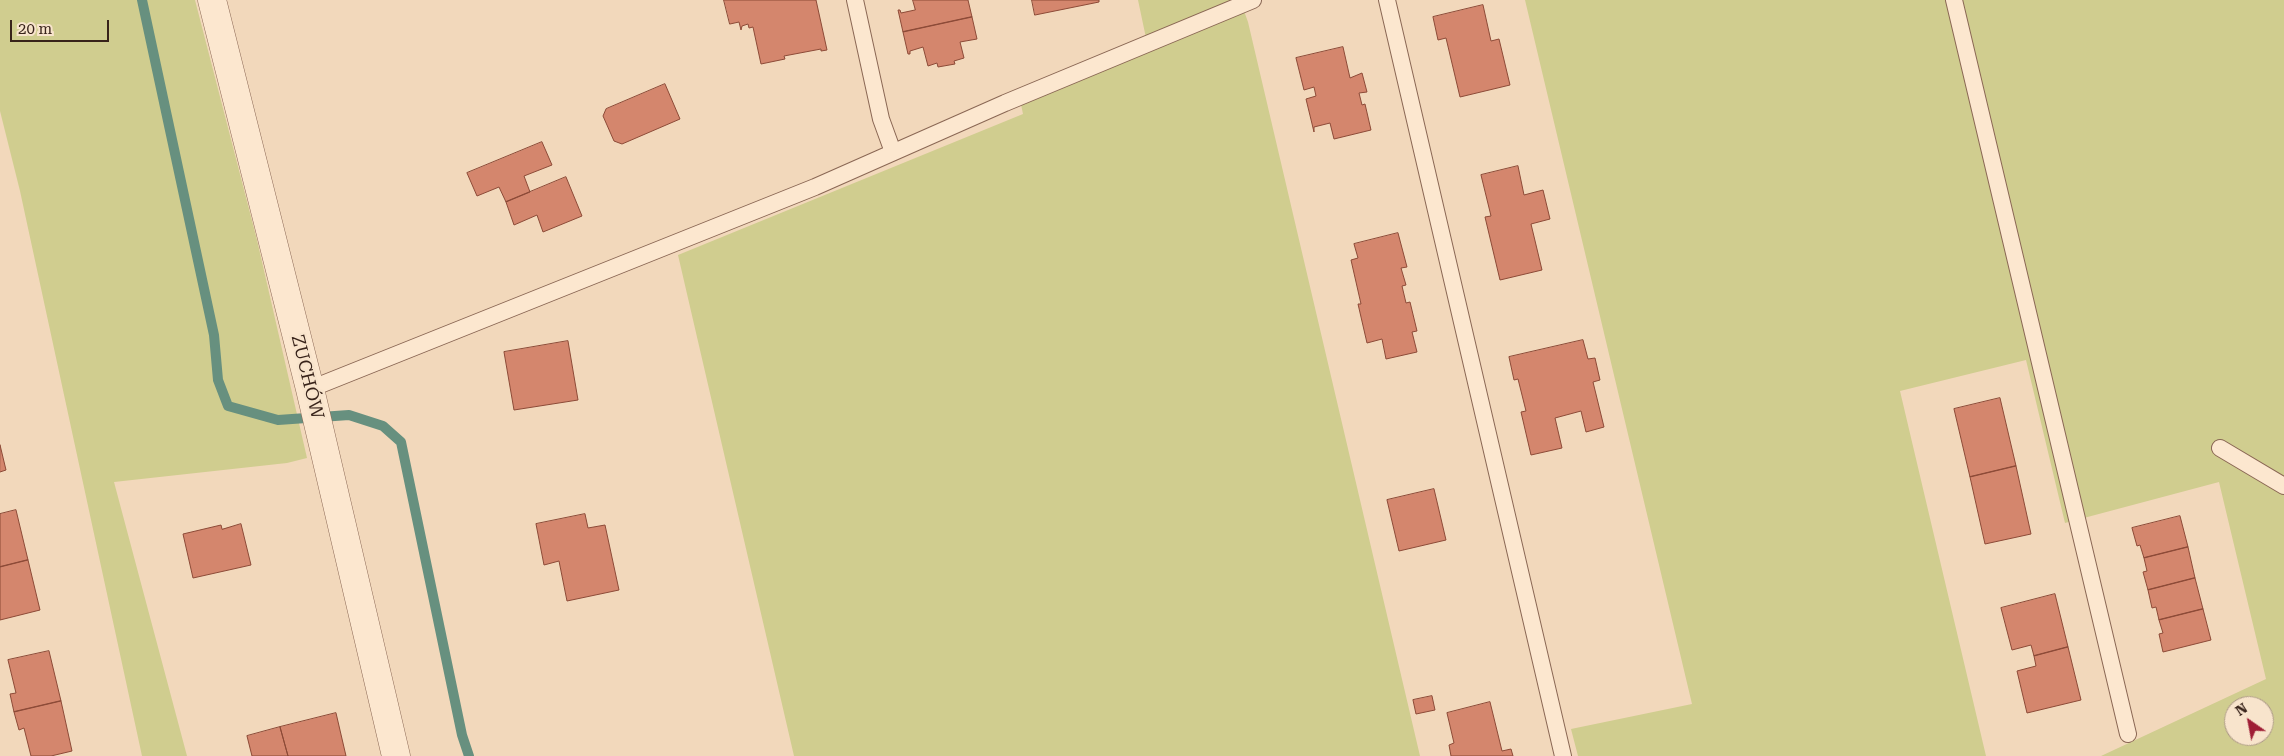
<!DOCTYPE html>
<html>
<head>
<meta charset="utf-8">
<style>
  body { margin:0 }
  #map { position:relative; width:2284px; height:756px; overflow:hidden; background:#f2d8bb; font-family:"Roboto Serif",serif }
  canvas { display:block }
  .north { position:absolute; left:2224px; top:696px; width:50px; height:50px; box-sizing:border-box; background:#f8e4cc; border:1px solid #ab9785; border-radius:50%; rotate:327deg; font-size:14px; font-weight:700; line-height:20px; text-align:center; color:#38231a }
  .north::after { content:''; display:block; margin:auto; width:18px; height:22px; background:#9f1e35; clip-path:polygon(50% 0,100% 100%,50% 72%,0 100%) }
  .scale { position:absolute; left:10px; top:20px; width:99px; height:22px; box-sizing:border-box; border:2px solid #38231a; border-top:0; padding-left:6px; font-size:15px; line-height:18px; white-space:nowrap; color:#38231a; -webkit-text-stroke:4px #f8e4cc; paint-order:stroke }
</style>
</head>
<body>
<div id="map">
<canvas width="2284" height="756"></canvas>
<div class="north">N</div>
<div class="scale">20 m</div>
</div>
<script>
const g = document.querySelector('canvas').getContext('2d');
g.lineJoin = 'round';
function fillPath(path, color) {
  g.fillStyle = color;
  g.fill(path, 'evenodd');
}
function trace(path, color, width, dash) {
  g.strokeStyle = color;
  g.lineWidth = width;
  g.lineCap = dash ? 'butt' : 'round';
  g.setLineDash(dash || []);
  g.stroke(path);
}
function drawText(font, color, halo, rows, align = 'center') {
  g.font = font + ' "Roboto Serif",serif';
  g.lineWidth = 5;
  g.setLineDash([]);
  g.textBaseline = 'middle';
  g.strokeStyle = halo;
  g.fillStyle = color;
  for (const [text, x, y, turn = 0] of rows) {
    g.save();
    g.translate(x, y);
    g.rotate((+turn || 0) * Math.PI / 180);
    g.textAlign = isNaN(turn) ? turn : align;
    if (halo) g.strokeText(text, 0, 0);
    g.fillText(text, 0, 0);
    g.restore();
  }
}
fillPath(new Path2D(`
  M0,0H195L257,240L307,458L287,463L114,482L187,756H142L20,191L0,111Z
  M1138,0H1240L1248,22L1420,756H794L678,255L1023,114L1018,90L1146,38Z
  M1525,0H2284V756H2101L2266,679L2219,482L2065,523L2026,360L1900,391L1986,756H1578L1571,729L1692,704ZM2234,706H2264V736H2234Z`), '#d0cd8f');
trace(new Path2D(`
  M142,0L214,335L218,380L228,406L278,420L349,415L383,426L401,442L462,735L469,756`), '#67907f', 10);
const building = new Path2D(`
  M724,0H816L827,50L821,51V49L784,56L785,59L761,64L753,27L749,28L748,24L742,26L741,30L739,22L730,24Z
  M913,0H968L972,17L903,32L898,10H900L901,13L915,10Z
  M1032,0H1099V2L1035,15Z
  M1483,5L1491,41L1499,39L1510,85L1460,97L1446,38L1438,40L1433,17Z
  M972,17L977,39L960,42L964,58L954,61L955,64L938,67L937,63L928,66L923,47L910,51V54H908L903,32Z
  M1343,47L1350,78L1362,73L1367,92L1359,93L1362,105L1365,104L1371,130L1334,139L1330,123L1314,127V132L1306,99L1316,96L1314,87L1304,90L1296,58Z
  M665,84L680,119L622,144L614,141L603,116L606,109Z
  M542,142L552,165L524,176L530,192L506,202L499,187L477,196L467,173Z
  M1518,166L1524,195L1543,190L1550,219L1531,224L1542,270L1500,280L1485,217L1491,216L1481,175Z
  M566,177L582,216L543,232L537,215L514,225L506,202Z
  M1398,233L1407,267L1401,268L1406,285L1402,286L1406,303L1410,302L1417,331L1412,332L1417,352L1386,359L1382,339L1367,343L1358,304H1361L1351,260L1358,258L1354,244Z
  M1583,340L1588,359L1595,358L1600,380L1593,382L1604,427L1586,432L1581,411L1555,418L1562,448L1531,455L1521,412L1526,411L1518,379L1514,380L1509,357Z
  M568,341L578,400L514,410L504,352Z
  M2000,398L2016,466L1970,477L1954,409Z
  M0,445L6,470L0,472Z
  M2016,466L2031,534L1985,544L1970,477Z
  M1434,489L1446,540L1399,551L1387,500Z
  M16,510L28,560L0,567V514Z
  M585,514L588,528L605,525L619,590L567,601L559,561L544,565L536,524Z
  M2180,516L2188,547L2144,558L2140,545L2137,546L2132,528Z
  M241,524L251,565L193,578L183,534L221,525L222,529Z
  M2188,547L2195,578L2148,590L2143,572L2147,571L2144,558Z
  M28,560L40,610L0,620V567Z
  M2195,578L2203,609L2159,620L2156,607L2152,608L2148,590Z
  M2055,594L2068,647L2034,656L2031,645L2012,650L2001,608Z
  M2203,609L2211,640L2163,652L2159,634L2163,633L2159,620Z
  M2068,647L2081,700L2027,713L2017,671L2036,666L2034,656Z
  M49,651L61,701L14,712L10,694L16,693L8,660Z
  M1432,696L1435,710L1416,714L1413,700Z
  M61,701L72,751L51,756H31L24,728L19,730L14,712Z
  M1490,702L1502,751L1511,749L1513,756H1451L1449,745L1454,743L1447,713Z
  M336,713L346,756H288L280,727Z
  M280,727L288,756H252L247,736Z`);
fillPath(building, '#d4866d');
trace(building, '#8c4a37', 1);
const lane = new Path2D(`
  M855,0L881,119L893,152
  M1387,0L1563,756
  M1954,0L2128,734
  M310,389L815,187L1005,103L1253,0
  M2220,448L2284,486`);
const street = new Path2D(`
  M212,0L310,389L396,756`);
trace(lane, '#8a6754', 18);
trace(street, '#8a6754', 29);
trace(lane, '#fce7cf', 16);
trace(street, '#fce7cf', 28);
drawText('18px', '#38231a', '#f8e4cc', [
  ["ZUCHÓW",307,377,76]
]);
</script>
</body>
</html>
